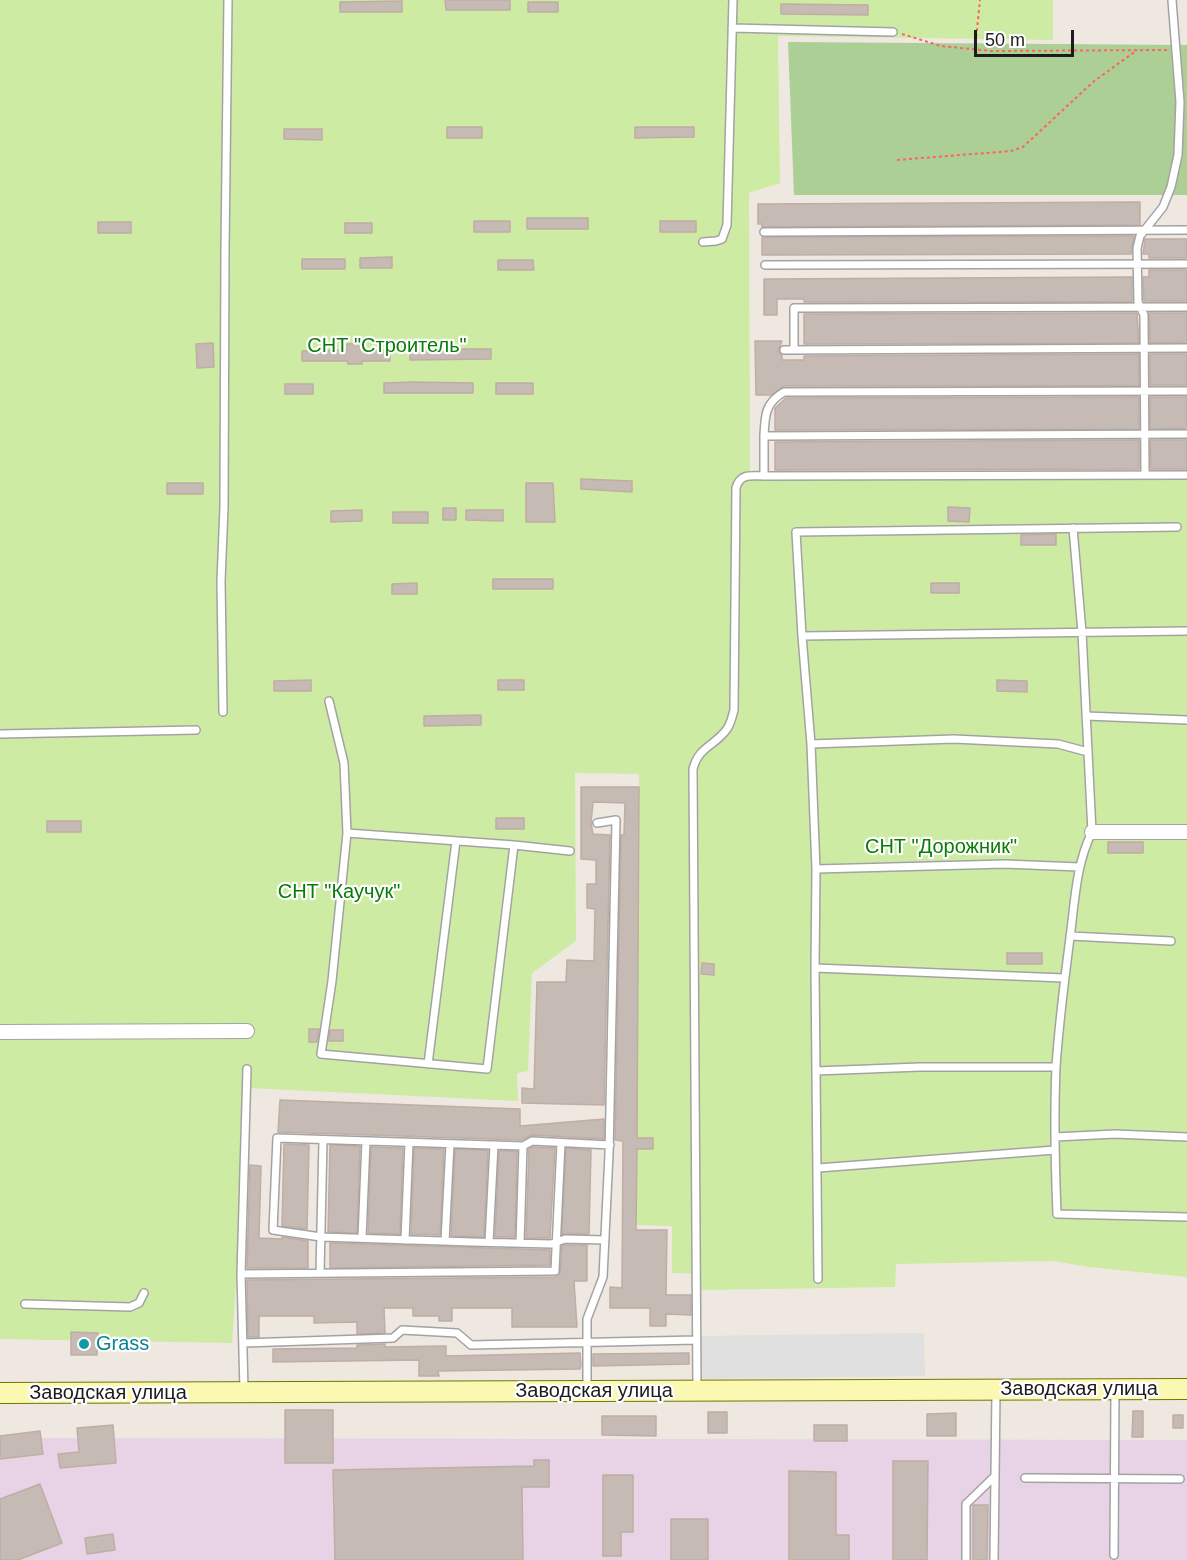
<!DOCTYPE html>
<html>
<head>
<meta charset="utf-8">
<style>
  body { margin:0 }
  #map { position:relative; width:1187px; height:1560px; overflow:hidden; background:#eee8e1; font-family:Arial,sans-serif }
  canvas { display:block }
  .scale { position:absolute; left:974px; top:30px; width:100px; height:27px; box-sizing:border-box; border:3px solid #1c1c1c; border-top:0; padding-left:8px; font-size:18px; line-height:21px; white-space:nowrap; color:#1c1c1c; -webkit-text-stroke:4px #fff; paint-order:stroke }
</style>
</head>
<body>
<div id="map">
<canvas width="1187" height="1560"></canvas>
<div class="scale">50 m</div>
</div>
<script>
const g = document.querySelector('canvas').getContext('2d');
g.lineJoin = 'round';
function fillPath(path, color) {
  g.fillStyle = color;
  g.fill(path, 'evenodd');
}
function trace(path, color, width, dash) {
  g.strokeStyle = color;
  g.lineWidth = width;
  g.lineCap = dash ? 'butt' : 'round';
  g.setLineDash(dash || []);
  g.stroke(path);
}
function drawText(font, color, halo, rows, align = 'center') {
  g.font = font + ' Arial,sans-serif';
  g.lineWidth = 4.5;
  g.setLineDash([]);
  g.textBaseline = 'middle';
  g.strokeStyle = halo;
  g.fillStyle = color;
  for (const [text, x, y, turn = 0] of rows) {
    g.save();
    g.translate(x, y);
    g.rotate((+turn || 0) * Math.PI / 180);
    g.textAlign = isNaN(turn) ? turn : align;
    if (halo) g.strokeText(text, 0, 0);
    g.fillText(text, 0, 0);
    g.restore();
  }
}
fillPath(new Path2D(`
  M0,1438L1187,1440V1560H0Z`), '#e7d3e5');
fillPath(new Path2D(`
  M0,0H1053V40L778,36L780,183L749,193L750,479H1187V1277L1089,1267L1053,1261L896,1264L895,1287L701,1290V1274L672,1273V1226L636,1225L639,774L575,773L576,941L532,973L528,1071L517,1073L518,1101L249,1088L232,1343L0,1339Z`), '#ceeba4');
fillPath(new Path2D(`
  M788,42L1187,45V195H794Z`), '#abcf94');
fillPath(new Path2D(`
  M924,1333L925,1376L693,1379L692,1336Z`), '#e0e0e0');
const building = new Path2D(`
  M445,0H510V10H446Z
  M402,1V12H340V2Z
  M528,2H558V12H528Z
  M781,4L868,5V15L781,14Z
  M447,127H482V138H447Z
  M635,127H694V137L635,138Z
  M284,129H322V140L284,139Z
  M1140,202V225L762,227V224H758V204Z
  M527,218H588V229H527Z
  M474,221H510V232H474Z
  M660,221H696V232H660Z
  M98,222H131V233H98Z
  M345,223H372V233H345Z
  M1134,236L1131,254L762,255V237Z
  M1145,239H1187V258H1149V254H1143Z
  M392,257V268H360V258Z
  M302,259H345V269H302Z
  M498,260H533L534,270H498Z
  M1149,270H1187V301H1144L1143,277H1149Z
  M1132,277V302H804V299H777V315H764V279Z
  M1137,313L1139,343L804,344V314Z
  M1149,313H1187V342L1150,343Z
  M755,341H782L778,351L782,355V360H804V356L1139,354V386H784L771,395H756Z
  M213,343L214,367L197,368L196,344Z
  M365,343V350H390V361H362V364H348L347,361H302V351L347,350V344Z
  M410,349H491V359L410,360Z
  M1150,354H1187V385H1150Z
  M412,382L473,383V393H384V383Z
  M496,383H533V394H496Z
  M285,384H313V394H285Z
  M1139,397V429L775,430V408L786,398Z
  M1150,397H1187V428L1150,429Z
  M1139,440V469L775,470V442Z
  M1150,440H1187V469H1151Z
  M581,479L632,481V492L581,489Z
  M167,483H203V494H167Z
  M526,483H553L555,522H526Z
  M948,507L970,508L969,522L948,521Z
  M443,508H456V520H443Z
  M362,510V521L331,522V511Z
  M466,510H503V521L466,520Z
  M393,512H428V523H393Z
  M1056,534V545H1021V535Z
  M493,579H553V589H493Z
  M417,583V594H392V584Z
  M931,583H959V593H931Z
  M311,680V691H274V681Z
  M498,680H524V690H498Z
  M997,680L1027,681V692L997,691Z
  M481,715V725L424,726V716Z
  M581,787H639L637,1138H653V1149H637L636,1230H667L666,1295H691V1315L666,1314V1326H650V1308H610V1287L622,1288L623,1141L615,1140L621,835H624L625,803L593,802L591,823L593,834L610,835L604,1105L522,1103V1088L534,1089L537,982H566L567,960L594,961L595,909L587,908V884H596V860L581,859Z
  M496,818H524V829H496Z
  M47,821H81V832H47Z
  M1108,842H1143V853H1108Z
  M1007,953H1042V964H1007Z
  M702,963L714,964V975L701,974Z
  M309,1029H319L317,1042H309Z
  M330,1030H343V1041H329Z
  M280,1100L520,1109V1126L604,1119V1139L532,1135L522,1140L278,1132Z
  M284,1144L309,1145L307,1229L282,1226Z
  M330,1145L360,1146L357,1233L328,1232Z
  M371,1147L403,1148L400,1234L368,1233Z
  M533,1147L555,1148L550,1238H526L529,1149Z
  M414,1148L444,1149L440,1235L411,1234Z
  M566,1148L591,1150L589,1234H562Z
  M455,1149L488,1150L484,1237L451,1236Z
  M499,1151H517L515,1237H495Z
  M250,1165L261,1166L259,1238L282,1239V1237L308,1241V1268H247Z
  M330,1243L550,1250V1265L330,1268Z
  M566,1245H587V1281H574L577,1327H512V1308H452V1321H439V1316H413V1308H384L385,1333L357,1334V1322L314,1323V1316H259V1337H248L247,1280L555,1277L560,1273L562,1246Z
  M71,1332L98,1333L97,1355H71Z
  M385,1344V1347L446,1346V1356L580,1353L581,1366L580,1369L438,1371L439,1376H419V1360L273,1362V1349L357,1348V1345Z
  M689,1353V1364L593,1366V1354Z
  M285,1410H333V1463H285Z
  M1133,1411H1143V1437H1132Z
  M708,1412H727V1433H708Z
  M956,1413V1436H927V1414Z
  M1173,1415H1183V1428H1173Z
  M602,1416H656V1436L602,1435Z
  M113,1425L116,1463L60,1468L58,1454L79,1452L77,1428Z
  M814,1425H847V1441H814Z
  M40,1431L43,1454L0,1459V1436Z
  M534,1460H549V1487H522L523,1560H335L333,1470L534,1466Z
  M893,1461H928L927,1560H893Z
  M789,1471L836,1472V1535H849V1560H789Z
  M603,1475H633V1532H621V1556H603Z
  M40,1484L62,1543L18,1560H0V1499Z
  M973,1505H988L987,1560H973Z
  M671,1519H708V1560H671Z
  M113,1534L115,1550L87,1554L85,1538Z`);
fillPath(building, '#c6bab4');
trace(building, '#c0ada3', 1.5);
const lane = new Path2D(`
  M732,28L893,32
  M764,232L1187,230
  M703,242L716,241L722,239L727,225L733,0
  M765,265L1187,264
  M794,349V308L1187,307
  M784,350L1187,348
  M1187,434L764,436V476L1187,475
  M764,436C765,415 765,403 784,392L1187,391
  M1145,474L1144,315L1138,302L1137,248L1140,236L1163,207L1171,187L1178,155L1180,102L1172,0
  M1073,528L1082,632L1092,832C1077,862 1075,897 1071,930C1065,976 1059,1021 1056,1067C1054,1116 1055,1165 1057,1214L1187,1217
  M802,636L1187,631
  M329,701L344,763L347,833L332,981L321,1054L487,1069L514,845L347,833
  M223,712L221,581L224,507L225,250L228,0
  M1086,716L1187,720
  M0,734L196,730
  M811,744L954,739L1058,744L1088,752
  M514,845L570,851
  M816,869L1005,864L1079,867
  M1070,936L1171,941
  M815,968L1064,978
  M428,1064L456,841
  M816,1071L920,1067H1056
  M1055,1137L1115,1134L1187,1137
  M818,1168L1055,1150
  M362,1238L366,1141
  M405,1240L409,1143
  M605,1240L565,1239L551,1244L472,1242L321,1237L273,1230L277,1138L523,1146L532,1141L610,1145
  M445,1241L450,1144
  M489,1242L494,1145
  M520,1243L523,1146
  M320,1273L323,1140
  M241,1274L555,1271L561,1143
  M818,1279L815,968L816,869L811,744L802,636L796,532L1177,527
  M25,1304L130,1307L139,1303L144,1293
  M244,1343L393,1338L402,1330L457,1333L471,1345L696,1340
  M587,1388V1319L603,1277L609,1154L616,820L597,823
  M697,1389L693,769C699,746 715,746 727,729C731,723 732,717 734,710L736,488C740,473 751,476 764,476
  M244,1390L241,1274L247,1069
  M1025,1478L1180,1479
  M1114,1555L1115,1390
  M966,1560V1504L995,1476
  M994,1560L996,1392`);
const street = new Path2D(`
  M1092,832H1187
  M0,1032L247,1031`);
const secondary = new Path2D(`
  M0,1393L1187,1389`);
trace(lane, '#a3a3a3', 10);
trace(street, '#a3a3a3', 16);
trace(secondary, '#737501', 22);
trace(new Path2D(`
  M902,34L941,46L991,51L1167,50
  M975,49L980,0
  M897,160L1011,151L1023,147L1093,82L1137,50`), '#fe6362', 2, [3, 3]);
trace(lane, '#fff', 7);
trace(street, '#fff', 14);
trace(secondary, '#fbf8b2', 20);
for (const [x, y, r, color] of [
  [84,1344,6,"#0f9aa8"]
]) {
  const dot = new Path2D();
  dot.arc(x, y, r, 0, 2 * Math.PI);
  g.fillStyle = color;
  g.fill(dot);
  trace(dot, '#fff', 2);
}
drawText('20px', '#097c08', '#fff', [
  ["СНТ \"Строитель\"",387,346],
  ["СНТ \"Дорожник\"",941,847],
  ["СНТ \"Каучук\"",339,892]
]);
drawText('20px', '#0d838f', '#fff', [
  ["Grass",96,1344]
], 'left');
drawText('20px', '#1c1c1c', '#fff', [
  ["Заводская улица",1079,1389],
  ["Заводская улица",594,1391],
  ["Заводская улица",108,1393]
]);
</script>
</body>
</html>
